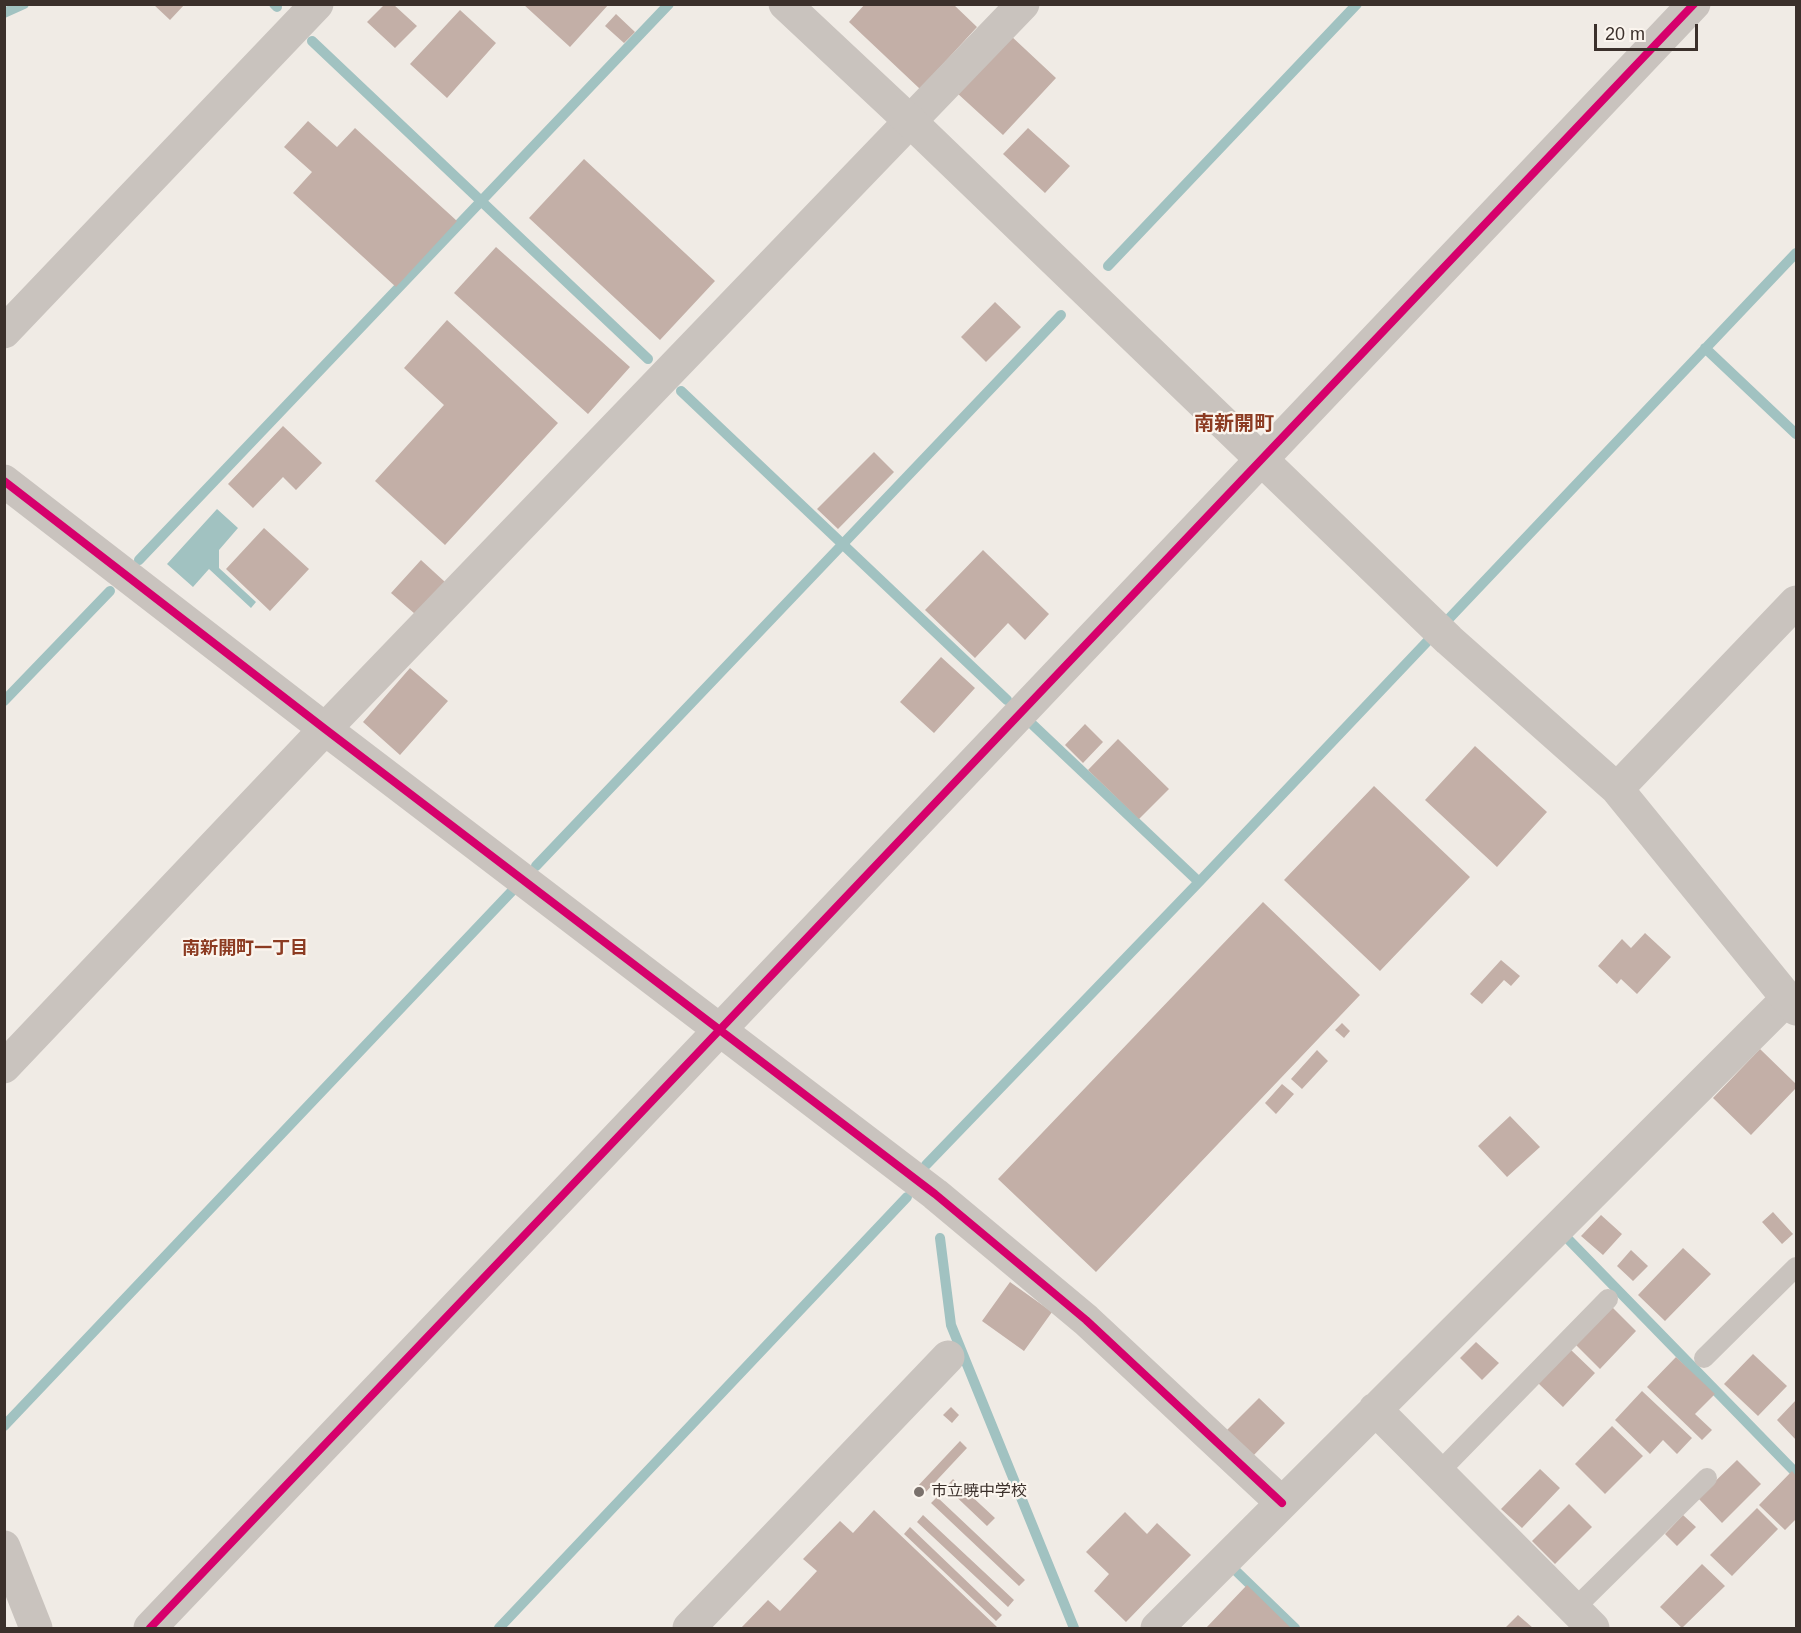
<!DOCTYPE html>
<html>
<head>
<meta charset="utf-8">
<style>
  body { margin:0 }
  #map { position:relative; width:1801px; height:1633px; overflow:hidden; background:#f0ebe5; font-family:Helvetica,sans-serif }
  canvas { display:block }
  .frame { position:absolute; inset:0; border:6px solid #3b302b; pointer-events:none }
  .scale { position:absolute; left:1594px; top:24px; width:104px; height:27px; box-sizing:border-box; border:3px solid #3b302b; border-top:0; padding-left:8px; font-size:18px; line-height:21px; white-space:nowrap; color:#3b302b; -webkit-text-stroke:4px #fbf5ee; paint-order:stroke }
</style>
</head>
<body>
<div id="map">
<canvas width="1801" height="1633"></canvas>
<div class="frame"></div>
<div class="scale">20 m</div>
</div>
<script>
const g = document.querySelector('canvas').getContext('2d');
g.lineJoin = 'round';
function fillPath(path, color) {
  g.fillStyle = color;
  g.fill(path, 'evenodd');
}
function trace(path, color, width, dash) {
  g.strokeStyle = color;
  g.lineWidth = width;
  g.lineCap = dash ? 'butt' : 'round';
  g.setLineDash(dash || []);
  g.stroke(path);
}
function drawText(font, color, halo, rows, align = 'center') {
  g.font = font + ' Helvetica,"Noto Sans JP",sans-serif';
  g.lineWidth = 4.5;
  g.setLineDash([]);
  g.textBaseline = 'middle';
  g.strokeStyle = halo;
  g.fillStyle = color;
  for (const [text, x, y, turn = 0] of rows) {
    g.save();
    g.translate(x, y);
    g.rotate((+turn || 0) * Math.PI / 180);
    g.textAlign = isNaN(turn) ? turn : align;
    if (halo) g.strokeText(text, 0, 0);
    g.fillText(text, 0, 0);
    g.restore();
  }
}
fillPath(new Path2D(`
  M217,509L238,528L219,550V568L256,602L251,608L209,569L193,587L167,564Z`), '#a1c2c1');
trace(new Path2D(`
  M274,4L277,7
  M4,13L24,4
  M312,41L648,359
  M1108,266L1357,4
  M1705,348L1796,434
  M681,391L1007,700
  M139,560L669,4
  M4,701L110,591
  M1033,725L1199,882
  M536,866L1061,315
  M926,1165L1199,882L1796,253
  M940,1238L951,1325L1074,1628
  M1567,1238L1796,1473
  M4,1426L513,890
  M1236,1571L1295,1628
  M499,1628L907,1197`), '#a1c2c1', 10);
fillPath(new Path2D(`
  M153,4H185L170,20Z
  M523,4H609L570,47Z
  M865,4H953L977,27L920,89L849,22Z
  M384,5H394L417,26L395,48L367,22Z
  M460,10L496,43L447,98L410,64Z
  M616,14L635,32L624,43L605,26Z
  M1010,35L1056,78L1003,135L957,93Z
  M308,121L337,147L355,128L457,221L396,287L293,193L312,172L284,147Z
  M1028,128L1070,166L1045,193L1003,154Z
  M584,159L715,281L660,340L529,218Z
  M496,247L630,367L588,414L454,293Z
  M995,302L1021,327L986,362L961,337Z
  M447,320L558,423L445,545L375,481L444,405L404,368Z
  M283,426L322,463L296,490L283,477L253,508L228,484Z
  M874,452L894,472L838,529L817,509Z
  M264,528L309,569L270,611L226,569Z
  M983,550L1049,614L1025,640L1008,623L975,658L925,610Z
  M421,560L445,582L415,614L391,593Z
  M941,657L975,688L934,733L900,702Z
  M410,668L448,701L400,755L363,722Z
  M1085,724L1103,742L1083,763L1065,745Z
  M1118,739L1169,789L1139,819L1088,770Z
  M1475,746L1547,812L1497,867L1425,800Z
  M1374,786L1470,877L1380,971L1284,880Z
  M1263,902L1360,995L1096,1272L998,1179Z
  M1645,933L1671,957L1637,994L1621,979L1617,984L1598,966L1622,939L1631,948Z
  M1501,960L1520,976L1511,986L1504,980L1482,1004L1470,994Z
  M1342,1023L1350,1031L1344,1038L1335,1030Z
  M1760,1049L1796,1084V1088L1751,1135L1713,1098Z
  M1317,1050L1328,1061L1302,1089L1291,1079Z
  M1282,1084L1294,1094L1276,1114L1265,1103Z
  M1510,1116L1540,1147L1507,1177L1478,1146Z
  M1773,1212L1793,1234L1782,1244L1762,1222Z
  M1601,1215L1622,1234L1603,1255L1581,1236Z
  M1683,1248L1711,1274L1665,1321L1638,1295Z
  M1631,1250L1648,1266L1633,1281L1617,1266Z
  M1010,1282L1052,1312L1024,1351L982,1321Z
  M1612,1307L1636,1331L1600,1369L1576,1345Z
  M1476,1342L1499,1363L1482,1380L1460,1358Z
  M1570,1349L1595,1373L1563,1407L1538,1383Z
  M1753,1354L1787,1386L1758,1416L1724,1384Z
  M1676,1357L1715,1394L1695,1414L1712,1430L1702,1440L1647,1387Z
  M1642,1391L1692,1438L1677,1454L1663,1440L1650,1454L1615,1420Z
  M1259,1398L1285,1423L1251,1458L1224,1433Z
  M1796,1400V1440L1777,1420Z
  M951,1407L959,1415L952,1423L943,1415Z
  M1612,1426L1643,1456L1605,1494L1575,1464Z
  M960,1441L967,1448L923,1495L916,1488Z
  M1737,1460L1761,1484L1722,1523L1698,1498Z
  M1540,1469L1560,1488L1522,1528L1501,1509Z
  M1792,1471L1796,1476V1519L1785,1530L1759,1505Z
  M953,1479L995,1518L987,1526L946,1487Z
  M937,1497L1025,1580L1019,1586L931,1503Z
  M1569,1504L1592,1527L1555,1564L1532,1541Z
  M1757,1508L1778,1529L1732,1576L1710,1555Z
  M874,1510L997,1627L995,1628H741L768,1600L780,1611L817,1571L803,1559L840,1521L853,1533Z
  M1125,1512L1147,1534L1157,1523L1191,1555L1126,1622L1094,1591L1109,1574L1086,1552Z
  M923,1515L1014,1600L1008,1607L917,1522Z
  M1683,1515L1696,1527L1677,1546L1665,1534Z
  M910,1527L1002,1615L996,1621L904,1534Z
  M1702,1564L1725,1586L1682,1628L1660,1607Z
  M1247,1585L1291,1628H1206Z
  M1518,1615L1533,1628H1505Z`), '#c3afa7');
trace(new Path2D(`
  M1704,1358L1796,1267
  M1438,1473L1608,1299
  M1574,1609L1707,1478`), '#c9c3be', 20);
trace(new Path2D(`
  M4,332L317,4
  M4,481L325,729L935,1194L1086,1320L1282,1503
  M4,1067L325,729L1023,4
  M1375,1409L1593,1628
  M4,1547L36,1628
  M150,1628C665,1087 1182,548 1694,4
  M689,1628L948,1357
  M1157,1628L1788,998`), '#c9c3be', 33);
trace(new Path2D(`
  M785,4L911,122L1449,640L1617,789L1796,1009
  M1617,789L1796,602`), '#c9c3be', 33);
trace(new Path2D(`
  M4,481L325,729L935,1194L1086,1320L1282,1503
  M150,1628C665,1087 1182,548 1694,4`), '#d6006c', 8);
for (const [x, y, r, color] of [
  [919,1492,6,"#7a716c"]
]) {
  const dot = new Path2D();
  dot.arc(x, y, r, 0, 2 * Math.PI);
  g.fillStyle = color;
  g.fill(dot);
  trace(dot, '#fbf5ee', 2);
}
drawText('16px', '#3b302b', '#fbf5ee', [
  ["市立暁中学校",931,1492]
], 'left');
drawText('bold 18px', '#8c3b22', '#fbf5ee', [
  ["南新開町一丁目",245,949]
]);
drawText('bold 20px', '#8c3b22', '#fbf5ee', [
  ["南新開町",1234,424]
]);
</script>
</body>
</html>
